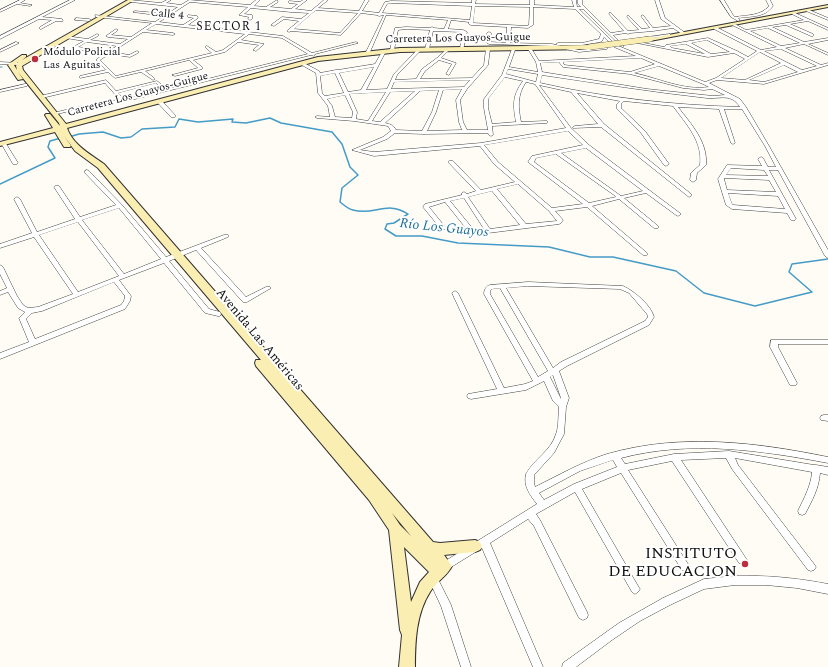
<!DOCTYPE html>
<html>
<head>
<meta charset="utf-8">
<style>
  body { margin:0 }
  canvas { display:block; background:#fefcf4 }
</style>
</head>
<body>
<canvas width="828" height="667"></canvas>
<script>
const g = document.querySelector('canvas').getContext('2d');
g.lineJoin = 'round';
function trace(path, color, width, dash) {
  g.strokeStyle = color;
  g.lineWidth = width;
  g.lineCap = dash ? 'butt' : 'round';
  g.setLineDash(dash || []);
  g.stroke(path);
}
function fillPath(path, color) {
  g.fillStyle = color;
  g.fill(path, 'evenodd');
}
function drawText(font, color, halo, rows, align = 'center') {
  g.font = font + ' Spectral,serif';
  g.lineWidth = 4;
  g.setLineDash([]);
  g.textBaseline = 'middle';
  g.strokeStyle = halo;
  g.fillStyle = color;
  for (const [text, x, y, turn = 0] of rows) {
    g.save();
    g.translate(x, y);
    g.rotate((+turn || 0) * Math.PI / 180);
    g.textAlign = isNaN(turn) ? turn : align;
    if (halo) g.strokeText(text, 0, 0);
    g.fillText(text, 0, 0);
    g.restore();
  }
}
trace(new Path2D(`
  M0,67H2`), '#459bc7', 1);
trace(new Path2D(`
  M69,137L79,134L103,132L121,138L131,137L142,129L175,127L179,119L198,122L233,119L232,122L246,123L270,118L281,123L332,132L342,144L350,167L358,175L342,188L340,202C344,205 348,209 353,210C374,216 387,200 408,214L394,223L387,224L385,229L396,236H422L458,243L549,247L590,257H613L676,271L704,293L755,306L812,292L789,272L792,264L828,259
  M0,184L55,158L48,147L50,141L61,138`), '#459bc7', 1.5);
const street = new Path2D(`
  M20,0H25L20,3L32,5L30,6L17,4L0,12V10Z
  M70,0H75L42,17L62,19L63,21H56L41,29H40V27L52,20L39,19L0,39V36Z
  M130,0L161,3L167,0H171L166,3L181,5L189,0L250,5L256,0H260L254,6L266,7L277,0L278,2L270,7L291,9L298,4L289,3V1L300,2L303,0H307L295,9L311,11L324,0H328L318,8L359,11L365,0H369L362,11L379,13L385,2L391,1L472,3V0H476L475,4L530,5V0H534V5L574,7L572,0H576L577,7H581L578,4V0H582V4L611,33L624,31L609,14L610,12L628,31L639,30L627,17L628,15L642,29L650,28L641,16L643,15L653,28L671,26L661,19L655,0H659L665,18L684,32V34H682L673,28L653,31L630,33L628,34L626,33L613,35L623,45V47H622L583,9H579L616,45L705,82L716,78L745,59L734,53L708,57L637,43L639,42L664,47L666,45L708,38L737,51L748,57L757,51L714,29V27H716L761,50L777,47L730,24L733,23L746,30L804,20L790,13L793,12L828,28V30L808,21L790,24L813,34V36H811L786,25L772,27L804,42L828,38V40L808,44L828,53V55L804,44L785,48L821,65L828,63V65L764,84L717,80L709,83L740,99L746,107L769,146L828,250V258L825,256L778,170H769L796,219L795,220H791L787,213L732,209L726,205L718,179L727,165L762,166L758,159L761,157L763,158L768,167H776L765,146L742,109H724L735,143L733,144L731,143L719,109L678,107C691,124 708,142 706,165L697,173L696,180L693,182L690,180L691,173L700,165C703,141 686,124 673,106L624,101L621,104V108L645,131L669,164L666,166L664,165L641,133L617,109V104L620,101L577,93L604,124L691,194V196L689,197L601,127L573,128V127L575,126L598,124L571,92L539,85L571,128L589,145L681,214L678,216L676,215L646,193L624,198L658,226V228H654L619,199L592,206L647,253L648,254L647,255H643L587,207L555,211L563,220L561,223L559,224L488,233H471L469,232L445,202L429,207L446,228L445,229H441L423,207L425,204L462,195V193L464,192L467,194L476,191L449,163V161H453L481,190L515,182L494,164L480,146L374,156L352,150L383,137L391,131L388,126L354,121L317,118L315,117L317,116L330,117L328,106L318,93L316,73L300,64V62H302L319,71L320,73L336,70H338L375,64L383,50H385L386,51L366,90L387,89L394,74L419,48L422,49L397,75L395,80L416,79L422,69L437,58L448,48L450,49L441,58L456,63L449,75L446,74L452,64L439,60L425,71L420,79L472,78L484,65L486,49L488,48L490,49L488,65L467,89L460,100L463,122L467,130H488L484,108V99L502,75L512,49L515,50L509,67L538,72L536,62L528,49L529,48H531L539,61L636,56L614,47L604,37L602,41L600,42L582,45H557L556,44L558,43H582L599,39L601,34L575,9L533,7V25L528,28L511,27L510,43L552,44L579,50L606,47L608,48L607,49L579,52L552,46L489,44L487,43V33L489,32L491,33V42L506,43L507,27L471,25L469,24V22L451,20L448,29L463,30L467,32L463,50L460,49L462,32L433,31L429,49L427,50L425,49L430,30L406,29L398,30L394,50L392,51L390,50L395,28L406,27L430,28L432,27L434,28L444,29L448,20L386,15L370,52L368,53L366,52L384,15L379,16L377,15L361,13L341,35L291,31L289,32L287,31L288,30L299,21L284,19L274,26L271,25L282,17L301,19L309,13L291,12L251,8L244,14L252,15V19L250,20L248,19L249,17L239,15L248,7L190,2L159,22L183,25L194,18L188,17V15L197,16L198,18L188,25L283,36L312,53L356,42L358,43L315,54L314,56L311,55L123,102L102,106L82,108L53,115V113L82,106L120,100L105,83L42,98L40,97V96L106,80L116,91L157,81L167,89L308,54L282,38L249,34L241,40L264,44L256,51L253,50L259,45L238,42L225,52L193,60L202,67V69L175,76L172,75L198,68L189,60L145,71L154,78L155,79L153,80L141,72L115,78L108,72L80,78V76L106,70L96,60L105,53L75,49L63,56H61V54L84,41L66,38H65V36L88,39L97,34L99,35L98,36L90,40L120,44L128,39L108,37L106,36L116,29L118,30L117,31L111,35L131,37L152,23L96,17L95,15L155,22L164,16L133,12L135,11L167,14L178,7L131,2ZM391,3L472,6L470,20L382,13L387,4ZM475,6L530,7L529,25L527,26L473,23ZM316,10L358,13L340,33L294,29ZM156,24L245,34L223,50L216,52L207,46H206V48L212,53L116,76L100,60L109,54L130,57L138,53L139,52L137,51L129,55L112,52L143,32L173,35L175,34L173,33L146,30ZM768,28L800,43L781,46L750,31ZM707,40L730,52L711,54L691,43ZM87,42L117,46L109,51L78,47ZM686,44L705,54L672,48L670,46ZM781,49L817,66L802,70L764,51ZM760,52L781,63L745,80L721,78ZM641,58L655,64L630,72L564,65L563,62ZM559,62L563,67L630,74L683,88L704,90L712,89L725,95L713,96L647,89L542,72L540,63ZM784,65L798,72L764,82L749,80ZM659,66L703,84L709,87C684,91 658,78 634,73ZM374,67L361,90L348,92L339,73ZM508,69L538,74L536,82L506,74ZM335,73L344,93L325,96L322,93L320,76ZM542,75C597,83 652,92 707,98C721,99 731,93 740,107C672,105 606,98 540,83ZM505,77L523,81C512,96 513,105 516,122L492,124L488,108V99ZM470,80L464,87L391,89L394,82ZM526,82L535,84L566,128L481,143L374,152L360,150L387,139L395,133L424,134L488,133L489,135L491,136L493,135L492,126L547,123V121H545L521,122C518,107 517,95 526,82ZM156,83L163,90L124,99L118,93ZM462,89L456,100L459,122L462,130L427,131L436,112L443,90ZM439,90L432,112L422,131L396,130C393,125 390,124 385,123L420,91ZM415,91L380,122L372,121L390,92ZM386,92L368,121L356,119L357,112L349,94ZM345,95L353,112L352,118L335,117L332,106L327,99ZM568,131L583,145L532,156L528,162L583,204L552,208L498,162L484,145ZM586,148L643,191L621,196L561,153ZM556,154L614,195L616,197L589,203L534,162L536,158ZM731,168L764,170L768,176L726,175ZM724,178L769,180L776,192L727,190L724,179ZM518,184L549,211L557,221L526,224L497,189ZM492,191L520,225L490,229L468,197ZM728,193L778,196L785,209L733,205L732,204ZM464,198L484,229H473L450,201Z
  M720,0H724L733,15L735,17C747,15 761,16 769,6L766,0H770L773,6C764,18 752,16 738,18L740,20L738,21L731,17Z
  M807,9L828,18V20L806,11Z
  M76,18L89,19L91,20L89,21L75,20Z
  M669,34H670V36L644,39L642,38Z
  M16,42L19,43L0,52V50Z
  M0,62L19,63L21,64L19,65L0,64Z
  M25,84H27V86L0,92V90Z
  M157,100H161L175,115V117H171L157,102Z
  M1,142H5L18,163L17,164H13L1,143Z
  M87,170L89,171L122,205L166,257L224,235H228V237L201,248L246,297L266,287H270L271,288L247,302H243L196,250L169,261L209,309L220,312L221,314L220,316H218L205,313L164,263L119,280L131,296L130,301L125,309L0,359V353L29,342L19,318L25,312L18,308L8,292L0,295V291L7,288L0,274V265L3,267L17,296L23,305L28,308L38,307L73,294L34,237L0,248V244L32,233L14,199L17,197L20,199L37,232L75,219L54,187L55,186H59L80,217L116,205L85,173V171ZM119,208L161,259L124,274L82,220ZM78,222L119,276L78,292L39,235ZM114,282L125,296L124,301L121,305L35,339L26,319L32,313L42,311Z
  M528,282L623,286C634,291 651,305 654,317L649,325L567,366L559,371L569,398L566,407L564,434L554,453L534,475V482L535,487C559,475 582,462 607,454C680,433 755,442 828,457V463C759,450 690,440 621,458L625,464L674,454L729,451L814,465H816L828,467V475L820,473C819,488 812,501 805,514L802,515L799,514L798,511C804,498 811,486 812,472L735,458L738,465L814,564L816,567L814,570L811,571L808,570L732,469L726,458L681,460L745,557L747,560L745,563L742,564L739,563L672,461L628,470L688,564L690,567L688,570L685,571L682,570L621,473L582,489L638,586L640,589L638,592L635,594L632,592L575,492L536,514L540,520L587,612L588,615L587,618L583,620L579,618L534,526L528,519L490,543L543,667H533L482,548L448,569L445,570L442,569L440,566L442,563L537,504C530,495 523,486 526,474C534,459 551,451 556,434C559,426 558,416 559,407L553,401L544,381L526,390L471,399L468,398L467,396L468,394L497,389L452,293L455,291L458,293L504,388L525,384L533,381L484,294C484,290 486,286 490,285ZM528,286L620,289L629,293L647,314L648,317L645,321L561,362L553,368L506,288ZM500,288L548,371L538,377L490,294V291L492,289ZM553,375L561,398V399L550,377ZM613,460L617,467L574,484L544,500L539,493L580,471Z
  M771,340H828V344H778V347L797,383L796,385H790L770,347Z
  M824,415H828V421L821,420L820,418L821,416Z
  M433,573L436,575L451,605L471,667H461L441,606L428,578L430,575Z
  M735,576C767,575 797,578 828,584V594L797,588L766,585H735L704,589L670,605L640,621L612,640L576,667H562L563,663L619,623L663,598L704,579Z`);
const secondary = new Path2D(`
  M128,0H134L22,66L23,70L66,124L318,57L400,48L590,45L593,47L590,49L400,52L318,61L67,128C73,145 90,154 104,164L433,542L440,543L475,540L480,542L482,546L480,550L475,552L444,555L452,566C447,576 436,582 430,592C416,614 415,642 415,667H399L402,635L400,630L389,530L369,500L256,366L255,363L256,360H261L98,168L75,151L64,136L71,145L70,147H64L55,132L0,146V142L53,128L45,115L46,114H50L60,126L59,123L18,72L23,79L18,80L8,65L9,64L22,55H26V57L22,60ZM18,62L16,66L17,70L14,65ZM392,513L411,536L400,525ZM404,547L429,572L420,582L411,602Z
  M828,5V7L650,41L647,39Z`);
trace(street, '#434343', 1);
trace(secondary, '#323232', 2);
fillPath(street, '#fff');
fillPath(secondary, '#fbeeb2');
const secondaryBridge = new Path2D(`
  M590,47L650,39`);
trace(secondaryBridge, '#323232', 6, []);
trace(secondaryBridge, '#fbeeb2', 5.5);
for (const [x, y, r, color] of [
  [35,59,4,"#ba2e3d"],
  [745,564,4,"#ba2e3d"]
]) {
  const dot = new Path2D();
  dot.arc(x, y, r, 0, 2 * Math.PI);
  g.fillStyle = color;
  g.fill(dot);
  trace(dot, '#fff', 1.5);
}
drawText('11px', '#101010', '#fff', [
  ["Calle 4",167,15,6],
  ["Carretera Los Guayos-Guigue",458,39,-1],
  ["Carretera Los Guayos-Guigue",138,95,-15]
]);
drawText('11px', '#101010', '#fff', [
  ["Módulo Policial",43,53],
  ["Las Aguitas",43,66]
], 'left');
g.letterSpacing = '1px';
drawText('12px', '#101010', '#fff', [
  ["SECTOR 1",229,28]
]);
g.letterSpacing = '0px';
drawText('13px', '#101010', '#fff', [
  ["Avenida Las Américas",259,340,50]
]);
drawText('italic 14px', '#1e6e9d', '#fff', [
  ["Río Los Guayos",444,229,6]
]);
drawText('16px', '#101010', '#fff', [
  ["INSTITUTO",737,555],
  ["DE EDUCACION",737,573]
], 'right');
</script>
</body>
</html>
